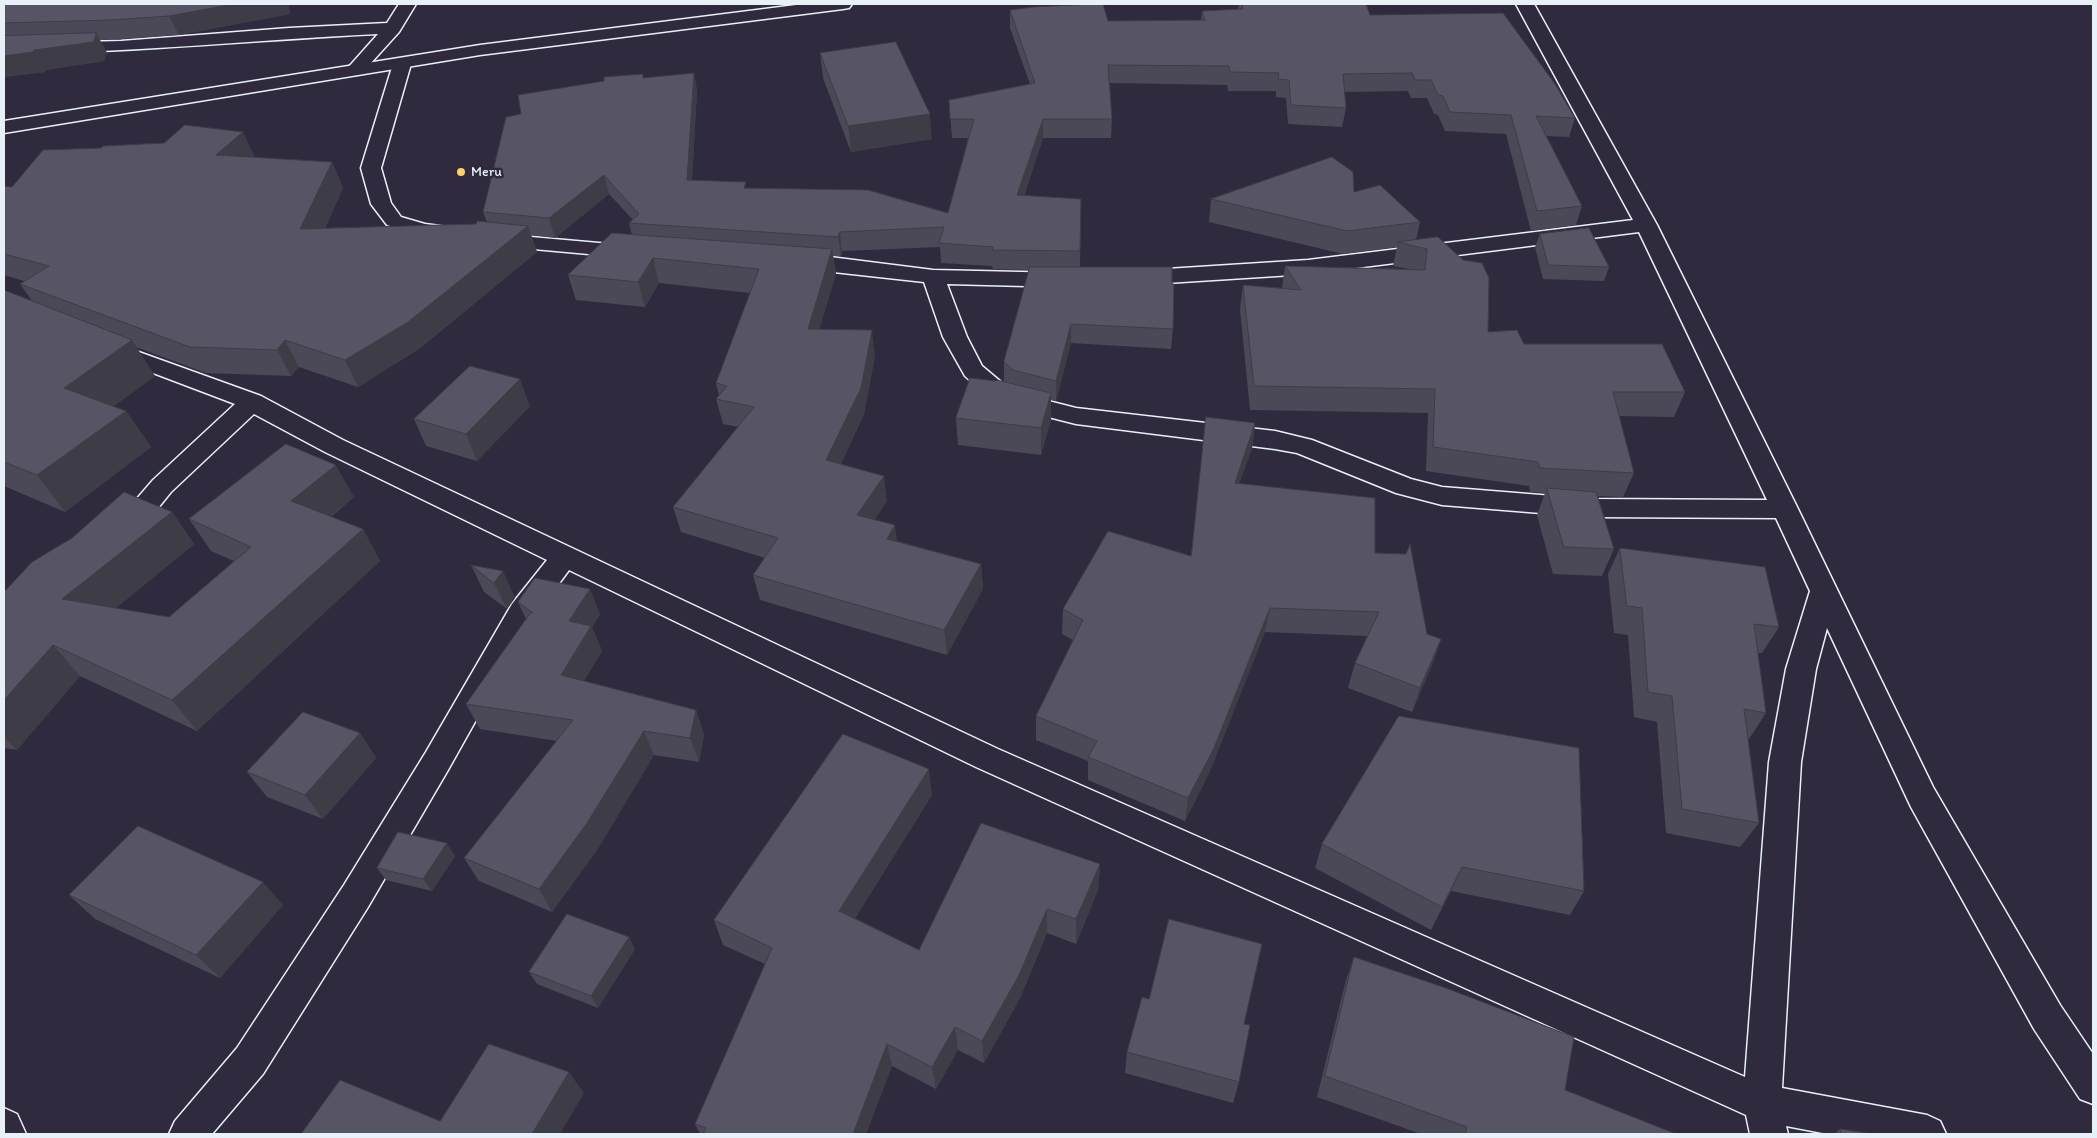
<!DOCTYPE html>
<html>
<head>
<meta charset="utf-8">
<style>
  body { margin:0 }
  #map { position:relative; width:2097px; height:1138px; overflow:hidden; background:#2f2a3d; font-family:Itim,sans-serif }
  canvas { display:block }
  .frame { position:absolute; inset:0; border:5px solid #e8f1f8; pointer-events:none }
</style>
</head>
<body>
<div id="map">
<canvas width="2097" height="1138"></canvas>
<div class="frame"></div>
</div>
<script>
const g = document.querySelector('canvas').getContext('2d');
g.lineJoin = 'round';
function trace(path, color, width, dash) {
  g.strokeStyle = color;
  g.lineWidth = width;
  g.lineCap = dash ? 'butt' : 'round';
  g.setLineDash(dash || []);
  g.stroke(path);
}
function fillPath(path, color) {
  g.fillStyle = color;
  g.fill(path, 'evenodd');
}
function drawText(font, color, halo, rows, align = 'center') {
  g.font = font + ' Itim,sans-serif';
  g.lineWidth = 5;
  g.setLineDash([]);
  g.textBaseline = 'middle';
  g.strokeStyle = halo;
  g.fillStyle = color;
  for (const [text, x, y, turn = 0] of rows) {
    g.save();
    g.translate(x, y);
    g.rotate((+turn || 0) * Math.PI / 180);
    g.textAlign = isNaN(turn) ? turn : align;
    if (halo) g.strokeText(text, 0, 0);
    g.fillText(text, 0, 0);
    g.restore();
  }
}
const minor = new Path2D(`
  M399,4H416L399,32L361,74L355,75L349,74L346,70L378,34C253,40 129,53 4,54V44L121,41L289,28L387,23Z
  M1516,4H1534L1657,225L1798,509L1933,787L2060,1005L2093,1054V1104L2080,1099L2034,1029L1911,807L1827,628L1816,669L1801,762L1782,1088L1927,1115L1940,1121L1946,1134H1828L1786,1126L1788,1134H1750L1746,1115L976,767L569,570L532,620L448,770L368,907L263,1074L212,1134H169L175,1121L237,1048L344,885L426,752L512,604L547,560L325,452L254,414L171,492L146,523L132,535L123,538L114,535L110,528L114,521L128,509L153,480L235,404L103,354L99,349L103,344L111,342L261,396L343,440L998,749L1745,1077L1769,762L1786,669L1810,591L1776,518L1590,517L1442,505L1396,493L1297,453L1275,449L1076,424L1005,406L996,404L965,376L943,337L924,282L788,267L785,262L788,257L796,255L830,257L933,270L1065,273L1073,275L1076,280L1073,285L1065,287L947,284L967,337L982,366L1013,392L1076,408L1275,431L1312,440L1411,479L1442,487L1590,499L1767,500L1639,232L1308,274L1135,285L1127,283L1124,278L1127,273L1135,271L1308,260L1633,220Z
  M402,59L408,60L411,64L381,168L391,203L401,217L425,224L455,228L458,233L455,238L447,239L422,236L387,225L371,204L361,168L393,64L396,60Z
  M497,234L633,246L641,247L644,252L641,257L633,258L489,245L486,240L489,235Z
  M4,1108L17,1114L26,1134H4Z`);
const trunk = new Path2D(`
  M804,4H852L849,8L843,9L480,55L4,133V121L480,45Z`);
trace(minor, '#e8f1f8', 3);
trace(trunk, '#e8f1f8', 3);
fillPath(minor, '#2f2a3d');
fillPath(trunk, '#2f2a3d');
fillPath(new Path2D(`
  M4,4H288L290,14L179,35L121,39L100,40L107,53L104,61L46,70L45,72L4,77Z
  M1239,4H1366L1370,15L1575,118L1569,137L1546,136L1582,206L1576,225L1531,231L1506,134L1445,131L1438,115L1434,114L1427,98H1411L1408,91L1344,92L1346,108L1342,127L1288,124L1286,98L1276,97V91H1228L1227,85L1110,83L1112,119L1111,138H1043L1024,196L1081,199L1080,267L1173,329L1171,349L1071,343L1056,401L1051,400V420L1041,455L958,445L956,418L996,381H1004V362L1029,270L993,269L992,266L941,263L940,247L842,251L841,256H833L836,274L819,329L875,355L864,414L841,464L887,501L874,520L897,541L981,564L983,589L947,655L760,600L753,575L765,558L681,532L673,507L738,427L723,424L716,399L719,395L716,383L750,293L659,283L645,307L576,300L568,275L632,235L629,223L633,220L609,194L555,238L531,235L537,252L419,349L358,387L299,367L291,376L206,373L136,347L155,376L114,406L126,411L151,447L65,512L4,486V290L32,301L20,284L24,281L4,275V186L12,187L255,157V158L332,162L343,188L325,228L476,224L487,222L483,212L521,114L644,78L694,73L697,91L692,180L747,188L948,213L968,138H952L949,100L1030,84L1010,28V10L1108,21L1201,20L1202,11L1238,9Z
  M820,53L932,139L851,152L823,78Z
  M1354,192L1420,222L1416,240L1438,237L1488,332L1524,344L1685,392L1674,417L1619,416L1634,473L1623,497L1598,496L1614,549L1602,576L1553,574L1537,515L1545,493L1530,492L1529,486L1426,471L1428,413L1250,410L1240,309L1243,285L1282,288L1285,266L1409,269L1393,266L1397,247L1343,254L1209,222L1211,199Z
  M1540,234L1609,267L1604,281L1543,279L1535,247Z
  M530,406L477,461L426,446L414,419Z
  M1255,423L1252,448L1239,484L1375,553L1427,634L1441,639L1433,663L1412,712L1348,688L1355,663L1367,636L1265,632L1210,771L1185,821L1088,780V761L1036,740V716L1073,640L1062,634L1063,609L1190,556Z
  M354,497L331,517L363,529L380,561L197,731L80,676L17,750L4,748V592L172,512L194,544L116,608L169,617L234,561L211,551L189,519Z
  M1620,548L1779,627L1762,653H1758L1766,713L1749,739H1748L1759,823L1740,847L1666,833L1657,722L1634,717L1628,635L1614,633L1608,574Z
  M471,565L515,598L507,609L484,592Z
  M518,602L600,614L592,627L602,651L584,681L696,710L704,735L699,762L654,755L599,847L552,912L479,881L464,858L557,741L480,729L466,704L526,619Z
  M1399,716L1584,891L1570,915L1451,891L1431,930L1315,868L1322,844Z
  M360,733L376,758L323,819L267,797L247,772Z
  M932,795L855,918L919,950L1100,864L1098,890L1076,944L1047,933L1020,998L984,1063L958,1050L936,1089L892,1066L866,1134H700L695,1124L765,964L723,945L714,920Z
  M455,856L432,891L386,880L377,868Z
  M69,895L283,905L220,978L95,919Z
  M629,937L635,949L598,1008L537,984L529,972Z
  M1354,957L1565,1090L1676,1134H1421L1317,1097L1346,980Z
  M1244,1024L1239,1082L1233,1103L1125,1073L1127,1052Z
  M1840,1129L1873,1134H1834Z`), '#4b4957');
fillPath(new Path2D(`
  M234,4H288L290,14L179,35L169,16Z
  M96,33L107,53L104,61L46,70L45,72L4,77V56L34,50Z
  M694,73L697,91L691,199L687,180Z
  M930,114L932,139L851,152L848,126Z
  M1043,119V138L1017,214V195Z
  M243,132L255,157L229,181L216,155Z
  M332,162L343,188L313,255L300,229Z
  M604,175L609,194L555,238L549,218Z
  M528,226L537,252L419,349L358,387L345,360Z
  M840,232L842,251L841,256L838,237Z
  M832,249L836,274L812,354L808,329Z
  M653,258L659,283L645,307L638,282Z
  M1071,324V343L1056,401V381Z
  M872,330L875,355L864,414L831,485L826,460Z
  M132,340L155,376L89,424L64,388Z
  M285,340L299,367L291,376L277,350Z
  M520,379L530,406L477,461L466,434Z
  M1051,393V420L1041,455V428Z
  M126,411L151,447L65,512L37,475Z
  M1255,423L1252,448L1231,508L1235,483Z
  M336,465L354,497L310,533L291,501Z
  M884,476L887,501L861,540L857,515Z
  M172,512L194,544L88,631L62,599Z
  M895,525L898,550L887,539Z
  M363,529L380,561L197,731L172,700Z
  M981,564L983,589L947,655L944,630Z
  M503,571L515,598L507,609L494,583Z
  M590,589L600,614L592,627L602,651L573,700L561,675L569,621Z
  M1270,608L1265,632L1210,771L1185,821L1188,798Z
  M1441,639L1433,663L1412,712L1420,688Z
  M53,645L80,676L17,750L4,737V700Z
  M696,710L704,735L699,762L690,738Z
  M644,731L654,755L599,847L552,912L539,889Z
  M360,733L376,758L323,819L305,795Z
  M929,769L932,795L845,935L839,911Z
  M447,843L455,856L432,891L423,879Z
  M1100,864L1098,890L1076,944V919Z
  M1462,867L1451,891L1431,930L1442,907Z
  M263,882L283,905L220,978L196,955Z
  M1047,909V933L1020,998L984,1063L982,1041Z
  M629,937L635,949L598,1008L591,996Z
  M955,1027L958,1050L936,1089L932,1067Z
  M887,1044L892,1066L866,1134H853Z
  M569,1072L584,1093L560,1134H532Z`), '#3d3c47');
const building = new Path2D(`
  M4,4H234L169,16L111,20L4,23Z
  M1095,4H1103L1108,21L1205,20L1202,11L1243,9L1242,4H1366L1370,15L1503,13L1555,84L1575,118L1536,116L1582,206L1537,211L1511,115L1450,112L1443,96L1438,95L1431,80H1415L1412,73L1343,74L1346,108L1291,105L1289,80L1278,79L1279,73L1230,72L1229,66L1108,65L1112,119H1043L1017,195L1081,199L1080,251L992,250L993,247L939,243L944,227L840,232L838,237L629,223L639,214L604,175L549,218L483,212L506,117L521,114L518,95L604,81V77L643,74V78L694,73L687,180L746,182L744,188L868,190L948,213L974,119H950L949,100L1035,83L1010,10L1033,7Z
  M96,33L94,42L34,50L33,52L4,56V36Z
  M896,42L930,114L848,126L820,53Z
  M185,125L243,132L216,155L332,162L300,229L476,224L477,221L528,226L408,322L345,360L285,340L277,350L190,347L20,284L49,266L4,254V186L12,187L43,150L101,148L103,146L164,143Z
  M1332,157L1353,172L1354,192L1380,185L1420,222L1347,231L1211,199Z
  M1589,228L1609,267L1548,265L1540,234Z
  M612,233L832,249L808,329L872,330L861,388L826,460L884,476L857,515L895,525L887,539L981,564L944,630L753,575L778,538L673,507L754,407L716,399L727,386L716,383L759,269L653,258L638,282L568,275Z
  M1438,237L1463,260L1482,263L1489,278L1488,332L1517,330L1524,344H1662L1685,392H1613L1634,473L1540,468L1538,462L1433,447L1435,389L1254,386L1243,285L1301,290L1285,266L1425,270L1427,249L1398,242Z
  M1030,267H1172V284H1174L1173,329L1071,324L1056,381L1013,370L1004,362Z
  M4,290L132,340L64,388L126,411L37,475L4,462Z
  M470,366L520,379L466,434L414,419Z
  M970,378L996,381L997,380L1051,393L1041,428L956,418Z
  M1206,417L1255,423L1235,483L1375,498V553L1406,554L1410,544L1427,634L1441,639L1420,688L1355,663L1379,612L1270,608L1214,748L1188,798L1088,757L1097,741L1036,716L1083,620L1063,609L1108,531L1191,556Z
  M286,444L336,465L291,501L363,529L172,700L53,645L4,700V592L32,562L72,538L124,492L172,512L62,599L169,617L251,547L189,519Z
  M1547,488L1596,492L1614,549L1564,547Z
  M1620,548L1765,567L1779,627L1754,624L1766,713L1744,709L1759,823L1682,809L1672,696L1648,692L1642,608L1627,606Z
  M471,565L503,571L494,583Z
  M535,578L590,589L569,621L591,626L561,675L696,710L690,738L644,731L587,823L539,889L464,858L573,720L466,704L531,612L533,613L518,602Z
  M303,712L360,733L305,795L247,772Z
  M1399,716L1579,748L1584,891L1462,867L1442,907L1322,844Z
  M843,734L929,769L839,911L919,950L981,823L1100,864L1076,919L1047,909L1019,975L982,1041L955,1027L932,1067L887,1044L853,1134H703L706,1128L695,1124L772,948L714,920Z
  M138,826L263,882L196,955L69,895Z
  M398,832L447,843L423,879L377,868Z
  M567,914L629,937L591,996L529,972Z
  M1169,919L1262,944L1244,1024L1250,1025L1239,1082L1127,1052L1142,997L1149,999Z
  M1354,957L1446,988L1574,1037L1565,1090L1676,1134H1465L1467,1127L1325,1076Z
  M489,1044L569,1072L532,1134H301L340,1080L440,1121Z
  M1840,1129L1873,1134H1842Z`);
fillPath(building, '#575565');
trace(building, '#3d3c47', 1);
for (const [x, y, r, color] of [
  [461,172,5,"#ffd166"]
]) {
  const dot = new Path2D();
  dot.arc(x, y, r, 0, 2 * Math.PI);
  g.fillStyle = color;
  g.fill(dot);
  trace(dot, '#2f2a3d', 2);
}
drawText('14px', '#e8f1f8', '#2f2a3d', [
  ["Meru",471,172]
], 'left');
</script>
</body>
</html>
